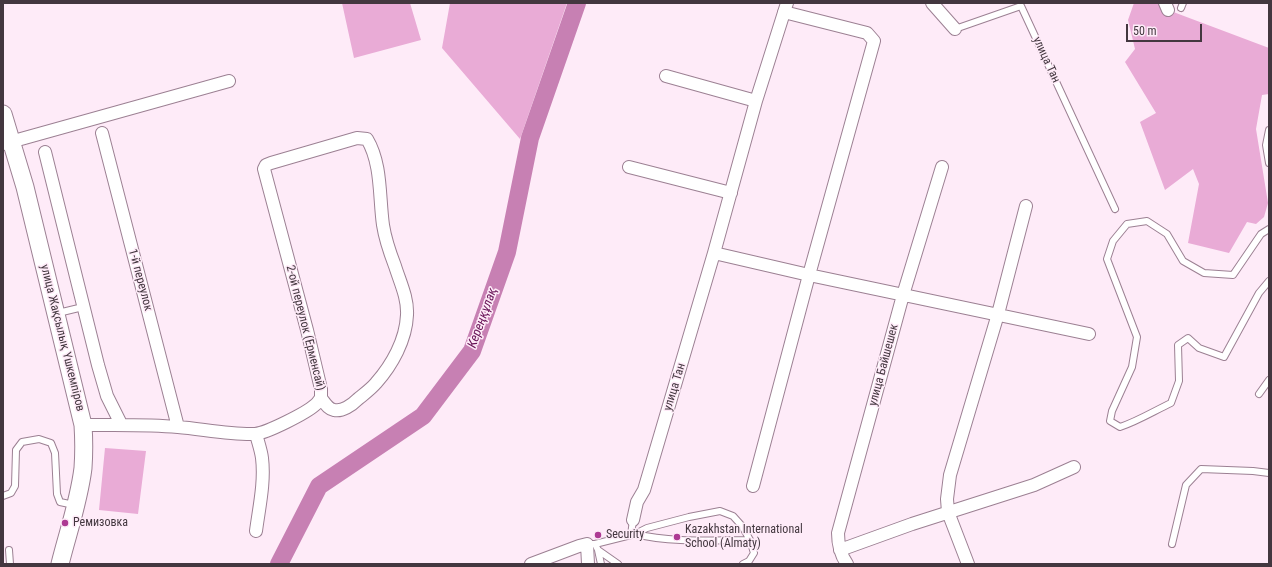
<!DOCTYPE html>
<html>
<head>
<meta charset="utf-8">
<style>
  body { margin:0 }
  #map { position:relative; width:1272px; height:567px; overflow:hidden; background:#feebf8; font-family:"Roboto Condensed",sans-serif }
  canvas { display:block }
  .frame { position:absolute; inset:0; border:4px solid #43373f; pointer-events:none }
  .scale { position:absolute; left:1126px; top:24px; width:76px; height:18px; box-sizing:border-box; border:2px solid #43373f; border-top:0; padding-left:5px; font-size:12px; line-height:14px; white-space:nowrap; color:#43373f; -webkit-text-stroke:3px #feebf8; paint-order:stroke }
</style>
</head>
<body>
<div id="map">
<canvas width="1272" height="567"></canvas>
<div class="frame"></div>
<div class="scale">50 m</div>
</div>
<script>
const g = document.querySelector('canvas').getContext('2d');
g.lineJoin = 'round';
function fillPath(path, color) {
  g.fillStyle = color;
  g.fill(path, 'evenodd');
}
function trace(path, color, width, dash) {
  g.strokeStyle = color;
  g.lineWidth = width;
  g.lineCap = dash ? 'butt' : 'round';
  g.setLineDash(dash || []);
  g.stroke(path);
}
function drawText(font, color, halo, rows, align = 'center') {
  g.font = font + ' "Roboto Condensed",sans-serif';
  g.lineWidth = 3;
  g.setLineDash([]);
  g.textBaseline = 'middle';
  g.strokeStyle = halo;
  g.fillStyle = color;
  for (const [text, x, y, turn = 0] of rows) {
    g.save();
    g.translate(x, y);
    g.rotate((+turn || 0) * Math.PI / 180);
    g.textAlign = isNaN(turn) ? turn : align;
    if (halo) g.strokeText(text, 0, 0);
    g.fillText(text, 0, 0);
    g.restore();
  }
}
fillPath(new Path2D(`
  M342,3H410L421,40L354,58Z
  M450,3H567L520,139L442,48Z
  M1134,3H1164L1168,10L1269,48V94L1262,95L1256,129L1268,203L1264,217L1256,224L1247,222L1229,253L1188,243L1199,184L1193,169L1165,190L1140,122L1156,113L1125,62L1135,49L1128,20Z
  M105,448L146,451L138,514L99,510Z`), '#e9abd6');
trace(new Path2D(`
  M279,564L319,486L423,416L472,351L507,252L530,138L577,3`), '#c780b3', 18);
const lane = new Path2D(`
  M1181,8L1183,3
  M955,29L1021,6L1115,209
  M1269,130L1266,145L1269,163
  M1269,229L1261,234L1233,275L1204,273L1183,261L1167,234L1147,221L1127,224L1113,241L1107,259L1137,337L1132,367L1112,411L1110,421L1120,427C1138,421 1154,411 1171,403L1179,381L1178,345L1188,338L1199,348L1224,357L1259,293L1269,281
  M58,313L83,307
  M1259,394L1269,380
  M3,496L11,493L15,486L16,450L22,442L39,439L51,443L55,453L57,494L60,502L74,505
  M635,534C672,543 712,540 750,540
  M631,535L633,520
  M587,544H595L635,534L647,528L689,517L720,511L733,516L742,526L750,540L754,553L749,561L743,564
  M595,544L598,550L618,564
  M1172,544L1186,485L1201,469L1253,471L1269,473
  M9,550L10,564
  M598,550L601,564`);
const street = new Path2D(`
  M932,3L955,29
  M1165,3L1168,10
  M666,76L756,101
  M102,133L178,427
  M3,144L229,81
  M45,152L98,365L107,396L121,424
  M629,167L731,193
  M714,253L809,275L1089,334
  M83,425C115,425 147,424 178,427C202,429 231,435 255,434C267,433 306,413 315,405C318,403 319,400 321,398V389L307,330L264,169L266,165L271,163L357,138L367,139C382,164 379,197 383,225C385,238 390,253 395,266C400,282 408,298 407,315C406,340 392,365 376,383C371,389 364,394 358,399C352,405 342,412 334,410C328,409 325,403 321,398
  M256,434C258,442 261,450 262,458C265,482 259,508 256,531
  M753,486L809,275L874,41L867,33L784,12
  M633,520L637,502L644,490L714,253L756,101L787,3
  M840,550L912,524L1034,485L1074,467
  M531,564L579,546L587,544L588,564
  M847,564C840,554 838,545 838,533L903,295L942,167
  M968,564L948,512L947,499L950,475L998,314L1026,206`);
const secondary = new Path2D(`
  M3,114L25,187L83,425C84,440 84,454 83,468C79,501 68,532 60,564`);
trace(lane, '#9c8093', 8);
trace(street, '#9c8093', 14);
trace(secondary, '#9c8093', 19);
trace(lane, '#fff', 6);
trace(street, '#fff', 12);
trace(secondary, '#fff', 17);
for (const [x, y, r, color] of [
  [65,523,4,"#ad3a93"],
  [598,535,4,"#ad3a93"],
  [677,537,4,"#ad3a93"]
]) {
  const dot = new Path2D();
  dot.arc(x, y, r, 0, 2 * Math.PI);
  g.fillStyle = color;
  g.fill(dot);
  trace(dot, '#feebf8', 1.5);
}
drawText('12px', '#43373f', '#feebf8', [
  ["улица Тан",1046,60,65],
  ["1-й переулок",140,280,75],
  ["2-ой переулок (Ерменсай)",305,328,76],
  ["улица Жақсылық Үшкемпіров",62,338,76],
  ["улица Байшешек",884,365,-75],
  ["улица Тан",675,387,-73]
]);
drawText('12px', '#43373f', '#feebf8', [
  ["Ремизовка",73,523],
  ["Kazakhstan International",685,530],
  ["School (Almaty)",685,544],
  ["Security",606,535]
], 'left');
drawText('italic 13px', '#671256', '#feebf8', [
  ["Кереңқұлақ",483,318,-70]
]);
</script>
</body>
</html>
